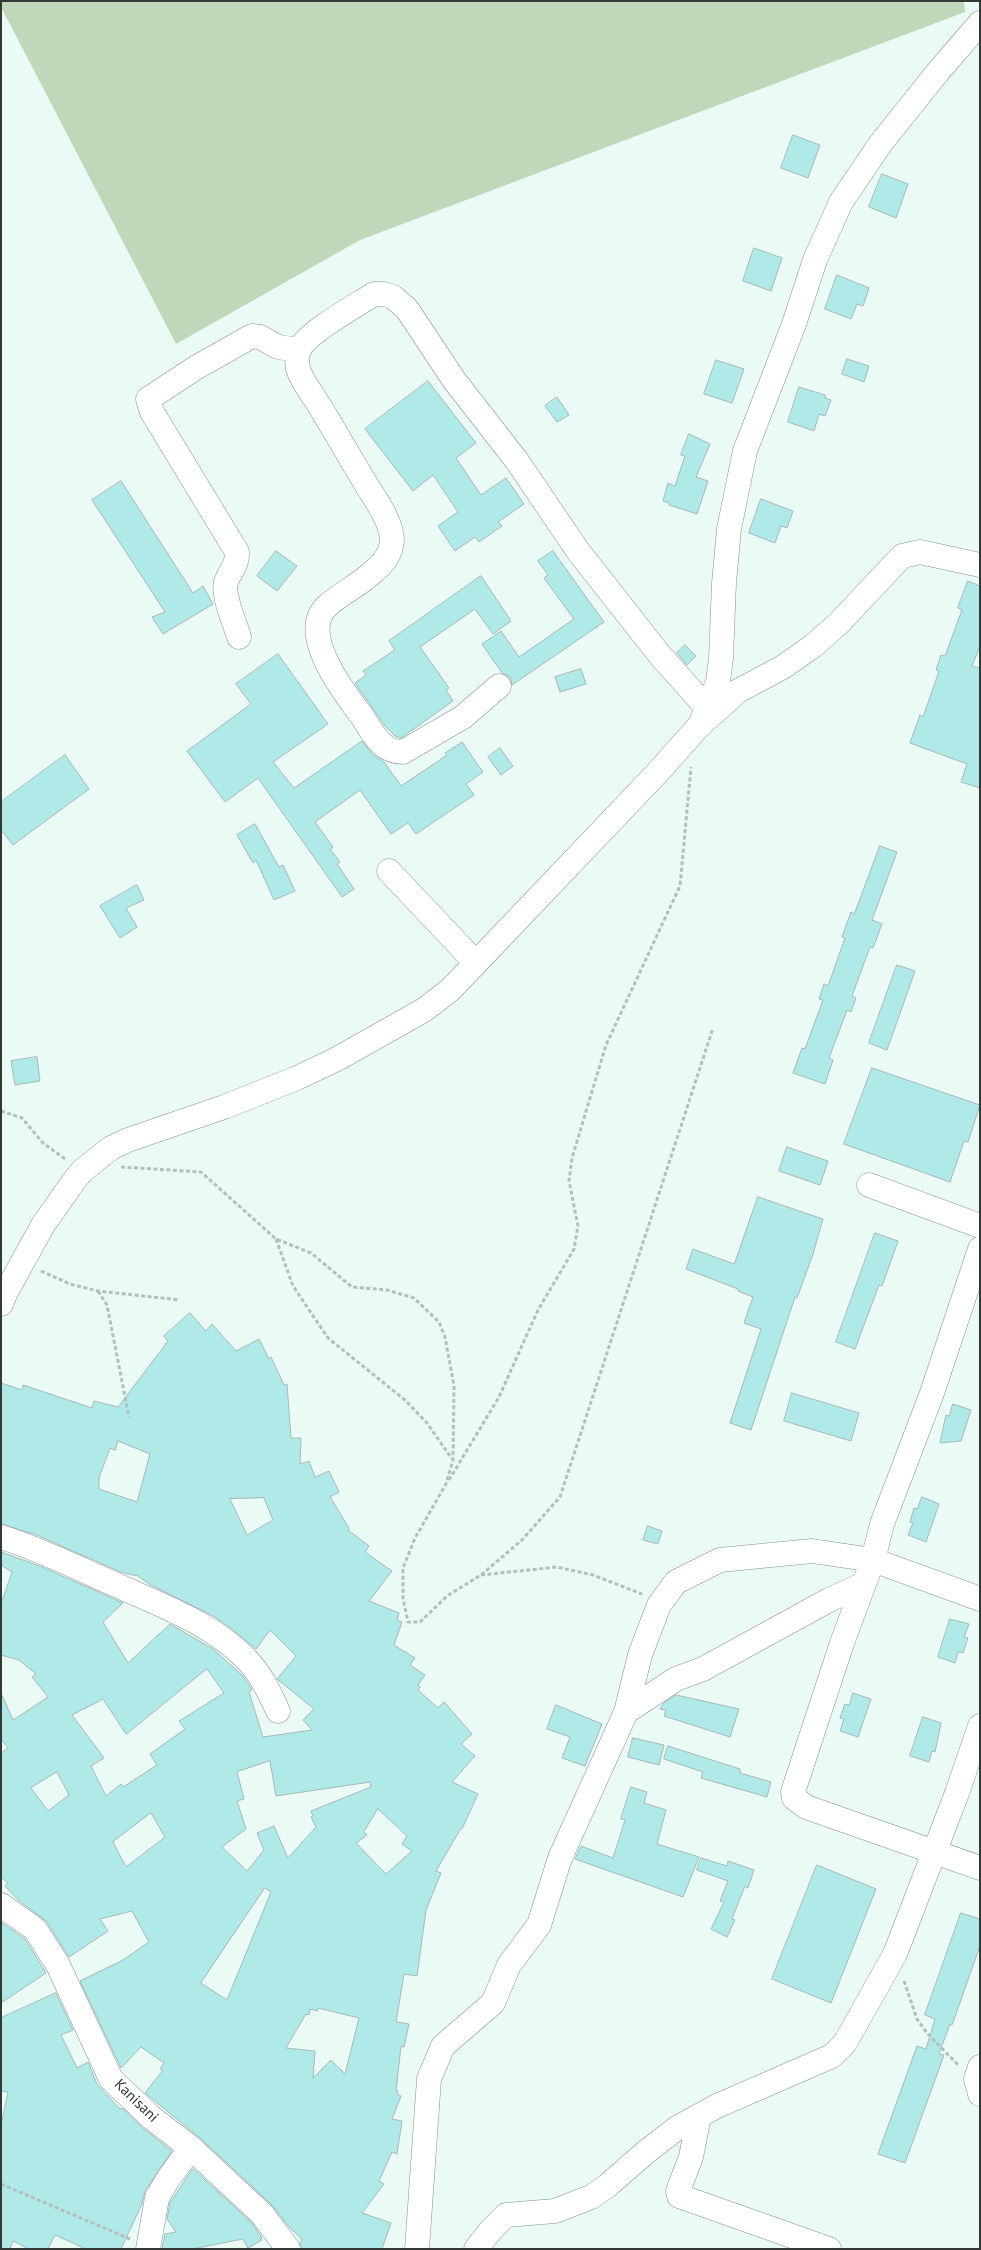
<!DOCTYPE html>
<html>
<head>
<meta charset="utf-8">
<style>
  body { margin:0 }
  #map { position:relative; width:981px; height:2250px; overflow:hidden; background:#eafbf6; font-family:"PT Sans",sans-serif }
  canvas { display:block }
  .frame { position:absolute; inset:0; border:2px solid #323937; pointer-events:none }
</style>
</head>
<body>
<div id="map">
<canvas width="981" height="2250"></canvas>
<div class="frame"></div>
</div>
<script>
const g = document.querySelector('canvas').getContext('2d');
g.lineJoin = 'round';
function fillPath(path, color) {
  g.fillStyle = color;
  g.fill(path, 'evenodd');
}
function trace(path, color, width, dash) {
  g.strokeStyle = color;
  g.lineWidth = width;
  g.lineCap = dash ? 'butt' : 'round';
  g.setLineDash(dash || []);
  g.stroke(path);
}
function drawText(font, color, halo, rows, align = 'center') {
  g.font = font + ' "PT Sans",sans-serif';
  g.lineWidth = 4;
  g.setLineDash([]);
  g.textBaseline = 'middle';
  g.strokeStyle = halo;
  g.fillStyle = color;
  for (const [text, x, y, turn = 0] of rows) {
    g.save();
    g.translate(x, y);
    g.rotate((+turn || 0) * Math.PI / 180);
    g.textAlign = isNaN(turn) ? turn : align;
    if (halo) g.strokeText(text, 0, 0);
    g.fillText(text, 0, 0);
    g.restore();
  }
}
fillPath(new Path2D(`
  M1,1H964L965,12L360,240L176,344L1,7Z`), '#c0d7ba');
const building = new Path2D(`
  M793,135L820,145L808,178L781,168Z
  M882,174L908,184L896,218L869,207Z
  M754,248L782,258L771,291L743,281Z
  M837,275L869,288L863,306L857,304L851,319L825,309Z
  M847,359L869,366L864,382L842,374Z
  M716,360L744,369L732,403L704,394Z
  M428,381L476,443L456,458L481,495L506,478L524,504L498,522L502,526L479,542L475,537L455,551L438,526L458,512L433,475L413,491L365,429Z
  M799,387L825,395V398L831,400L825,416L819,414L814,431L788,422Z
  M557,397L569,415L557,422L545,406Z
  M689,434L710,444L696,477L708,481L697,514L669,505V503L663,501L668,483L675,486L685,456L681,455Z
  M121,481L193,593L203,586L213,604L163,634L152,617L165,612L92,500Z
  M761,499L793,511L787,528L781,526L775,543L749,533Z
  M276,551L297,566L277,591L257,576Z
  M553,551L604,622L512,685L510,677L502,673L482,644L501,631L519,657L574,619L544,578L548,575L538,561Z
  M481,576L511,621L493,634L475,609L420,647L449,688L446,690L453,701L401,738L395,736L385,726L355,683L366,675L363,671L395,650L389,641Z
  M968,581L980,586V646L972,666L980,668V788L961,782L967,764L910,743L920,715L923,717L939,671L936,670L941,655L945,656L962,610L958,608Z
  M685,645L696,656L687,665L677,653Z
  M278,654L328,724L273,762L294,788L362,741L373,755L384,762L401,786L447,755L445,753L462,742L483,772L466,784L474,795L416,834L408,823L391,834L360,790L315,822L333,847L330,849L340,862L337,864L354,889L342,897L258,778L225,802L187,751L251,704L236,684Z
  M581,669L586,684L560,692L555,677Z
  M500,748L513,766L501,775L488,757Z
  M65,755L89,789L13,845L1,830V802Z
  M255,824L279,867L283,865L295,891L274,900L256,860L253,863L237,835Z
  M880,846L897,852L872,920L882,924L873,948L870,947L852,996L856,998L851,1012L847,1010L829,1058L833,1060L825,1084L793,1073L802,1048L805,1049L823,1000L819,999L824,984L828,986L845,938L842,937L851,912L854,914Z
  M137,885L144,900L126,908L137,927L120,938L100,906Z
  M897,965L915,971L887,1050L869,1043Z
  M37,1057L40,1081L15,1085L11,1061Z
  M872,1068L980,1105L968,1142L964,1141L950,1182L844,1144Z
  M787,1147L828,1161L820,1185L779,1171Z
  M758,1197L823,1219L813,1254L797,1298L795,1297L751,1430L730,1423L761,1329L744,1323L753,1297L738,1291V1289L686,1269L693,1249L734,1264Z
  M875,1233L898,1241L882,1286L879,1285L855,1349L836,1342Z
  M190,1313L206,1331L212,1324L236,1351L259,1339L269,1359L271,1357L284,1385L287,1384L291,1438H301L300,1464L309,1461L315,1477L329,1471L339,1492L330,1497L349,1528L348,1530L369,1546L365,1552L392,1571L369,1601L399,1613L397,1620L402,1622L394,1645L415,1658L410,1665L425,1675L418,1685L420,1687L418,1690L438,1708L444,1702L472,1734L461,1744L475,1756L452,1782L478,1794L462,1829L461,1828L436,1871L441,1873L426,1910L417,1976L404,1974L396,2022L409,2024L404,2047L401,2046L396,2091H398L397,2094L401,2096L392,2119L402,2121L397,2154L392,2152L379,2181L384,2184L362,2213L391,2223L382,2249H302L300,2243L302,2239L289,2227L271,2204L200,2138L145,2093L163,2070L160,2069L164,2063L141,2047L121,2068L80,1981L123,1960L149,1942L132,1911L100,1919L108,1931L69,1957L46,1921L17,1899L5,1886L8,1883L1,1877V1753L8,1748L1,1739V1693L13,1720L48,1697L32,1677L36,1674L19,1660L1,1655V1604L12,1572L1,1565V1552L42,1567L123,1603L103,1622L128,1663L170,1624L213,1649L243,1676L252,1690L249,1692L263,1737L312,1730L303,1720L314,1709L277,1679L296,1656L270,1630L256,1649L229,1627L213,1616L149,1584L138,1576L120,1572L37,1535L1,1524V1383L22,1390L23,1385L92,1408L94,1401L118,1407L168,1341L164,1336ZM118,1441L150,1454L137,1502L99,1489V1478L110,1448L115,1450ZM264,1498L273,1520L247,1535L230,1499ZM207,1669L224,1693L179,1721L185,1729L150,1754L157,1765L123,1787L121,1784L106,1796L91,1766L104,1758L72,1715L103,1699L126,1734ZM270,1761L276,1796L370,1782L371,1787L311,1811L313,1816L311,1817L316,1827L288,1858L274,1826L257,1833L264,1850L247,1871L222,1847L246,1829L237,1801L244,1799L237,1772ZM57,1772L69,1795L48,1811L31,1788ZM378,1809L407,1836L402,1844L412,1851L386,1874L356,1843L367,1835L364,1832ZM151,1813L165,1837L126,1867L113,1842ZM265,1888L271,1892L227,2000L201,1983ZM318,2008L359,2018L345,2074L331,2060L313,2078L315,2051L286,2048L306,2014L309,2015L310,2009L317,2011Z
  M792,1393L859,1413L851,1441L784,1421Z
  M953,1404L971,1410L961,1441L940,1443L946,1415L949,1416Z
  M922,1497L939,1504L926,1542L908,1535L913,1523L910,1522L914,1508L917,1509Z
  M648,1526L662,1531L658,1544L643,1540Z
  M950,1619L969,1624L964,1637L968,1638L963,1653L958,1652L955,1663L938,1657Z
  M853,1693L871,1699L858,1737L840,1731L844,1719L840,1718L845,1704L849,1705Z
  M676,1695L739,1709L730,1737L664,1716L666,1710L660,1709L663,1704Z
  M556,1705L602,1724L585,1766L562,1758L570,1737L547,1729Z
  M923,1717L941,1723L935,1752L932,1751L929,1762L910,1756Z
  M633,1738L664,1745L659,1765L628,1757Z
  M668,1746L740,1769V1773L771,1782L767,1797L701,1778L703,1772L664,1759Z
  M631,1787L647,1792L644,1803L666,1810L657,1844L699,1857L683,1897L575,1859L581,1846L613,1858L625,1820L621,1819Z
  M701,1858L727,1866L728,1861L754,1870L748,1888L745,1886L732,1919L735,1920L727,1937L711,1929L724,1902L720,1901L728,1881L697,1870Z
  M817,1865L876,1889L831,2003L772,1979Z
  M961,1913L980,1919V1946L952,2025L950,2024L939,2054L944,2055L905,2163L878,2154L917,2046L926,2049L935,2019L925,2015Z
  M1,1922L25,1939L46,1973L1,2003Z
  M56,1993L73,2030L61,2035L77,2068L88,2062L97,2084L120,2109L122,2108L144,2129L172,2151L145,2191L142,2204L121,2249H86L55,2235L48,2249H29L13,2241L10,2249H1V2125L8,2092L1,2091V2018Z
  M193,2169L252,2223L262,2238L260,2239L262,2240L248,2248L243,2239L192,2249H162L165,2234L176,2232L167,2219L170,2203Z`);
fillPath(building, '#b0eae8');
trace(building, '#a6b8b7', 1);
const minor = new Path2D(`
  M239,637C235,623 222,595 226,582C230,571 238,565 237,552L152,412L148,399L197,367L252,336L260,337L278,347L299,350
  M499,686L463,717L403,752C380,752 373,732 361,715C343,691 297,632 328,605C342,593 359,585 373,572C383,564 391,554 392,541C392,523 378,503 369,489C352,461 336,433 319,405C312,394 302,381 298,369C297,363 297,355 299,350C306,333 357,305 374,294H384L393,297L407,309L454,380L517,461L578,551L659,654L707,708
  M702,720L718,682L721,658L724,583L729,529L745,451L794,324L815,260L841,202L881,143L937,73L980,23
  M389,871L476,963
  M869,1185L980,1226
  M980,1249L932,1393L882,1524L873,1560L842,1643L793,1792L794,1798L806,1807L980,1868
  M1,1304L5,1294L43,1225L74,1181L82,1171L111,1148L128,1140L224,1107L297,1078L337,1059L424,1010L450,990L476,963L659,771L699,726L738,691L783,667L813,646L839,623L902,556L920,552L980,565
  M1,1537C43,1550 81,1570 121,1587C165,1607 215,1625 249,1662C262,1676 270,1694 278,1711
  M626,1712L676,1679L703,1669L829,1600L864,1584
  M1,1905L35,1929L58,1965L111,2079L152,2118L191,2148L262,2214L288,2249
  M980,2067L976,2079L980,2094
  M699,2116L691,2157L678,2191L679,2196L829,2249
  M148,2249L157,2198L168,2179L191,2148
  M417,2249L429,2079L443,2046L493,2003L509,1965L539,1925L560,1858L626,1712L640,1655L659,1605L676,1582L720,1560L812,1551L873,1560L980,1599
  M476,2249L491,2230L506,2215L555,2211L591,2197L607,2186L646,2152L677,2128L717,2106L832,2056L845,2043L895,1954L957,1793L980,1726`);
trace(minor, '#83938f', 25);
trace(new Path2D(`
  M1,1111L22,1118L43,1143L65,1159
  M121,1167L201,1172L276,1239L311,1253L352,1287L387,1290L414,1298L439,1322L445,1337L454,1386L453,1460L446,1484L415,1538L403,1568V1598L408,1622H420L447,1596L481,1575L522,1540L560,1497L713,1028
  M276,1239L293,1286L328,1338L405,1400L427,1423L452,1459
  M41,1271L70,1284L98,1291L180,1300
  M98,1291L107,1305L129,1417
  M449,1480L499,1397L538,1310L574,1249L578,1226L569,1181L572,1158L606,1045L680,886L691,767
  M481,1575L557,1567L593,1575L642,1594
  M904,1981L917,2019L927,2033L959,2066
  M1,2184L130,2239`), '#b2c0bc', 3, [4, 2.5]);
trace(minor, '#fff', 24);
drawText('15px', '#323937', '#fff', [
  ["Kanisani",136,2101,44]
]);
</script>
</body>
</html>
